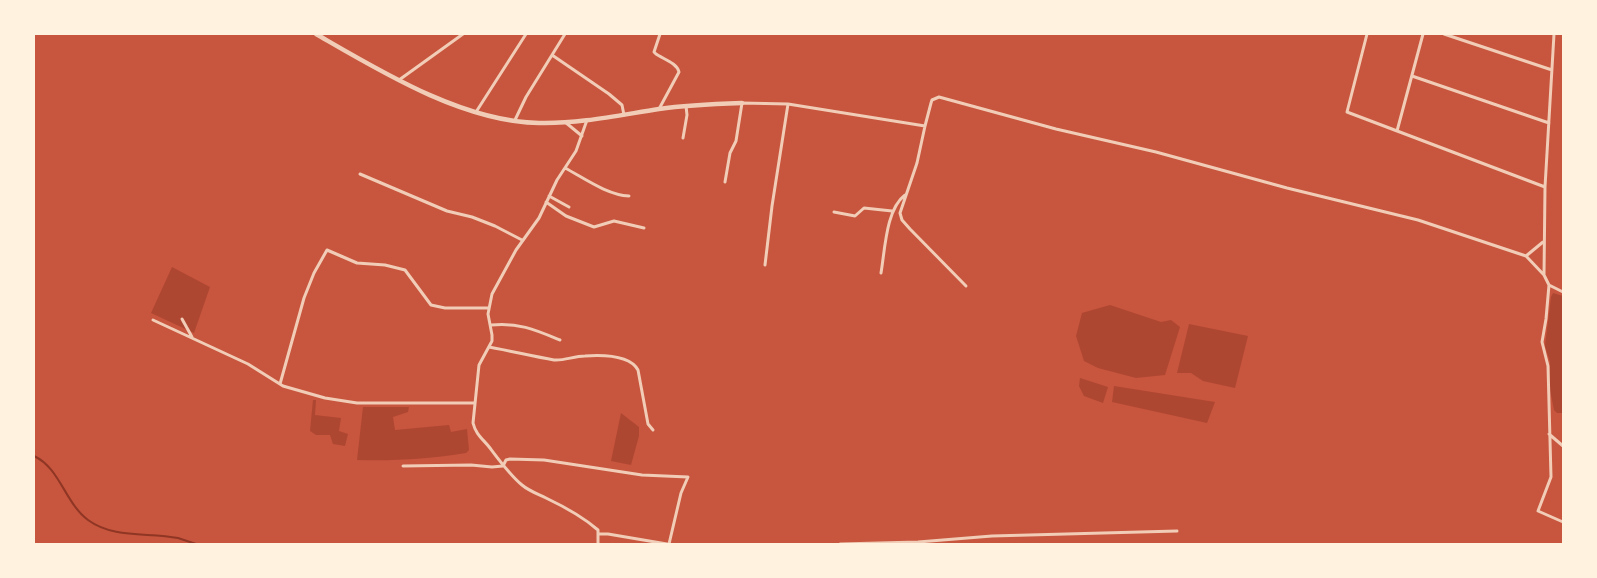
<!DOCTYPE html>
<html>
<head>
<meta charset="utf-8">
<style>
  body { margin:0 }
  #map { position:relative; width:1597px; height:578px; overflow:hidden; background:#c8553d; font-family:Karla,sans-serif }
  canvas { display:block }
  .frame { position:absolute; inset:0; border:35px solid #fff3e0; pointer-events:none }
</style>
</head>
<body>
<div id="map">
<canvas width="1597" height="578"></canvas>
<div class="frame"></div>
</div>
<script>
const g = document.querySelector('canvas').getContext('2d');
g.lineJoin = 'round';
function fillPath(path, color) {
  g.fillStyle = color;
  g.fill(path, 'evenodd');
}
function trace(path, color, width, dash) {
  g.strokeStyle = color;
  g.lineWidth = width;
  g.lineCap = dash ? 'butt' : 'round';
  g.setLineDash(dash || []);
  g.stroke(path);
}
fillPath(new Path2D(`
  M172,267L210,287L194,333L151,313Z
  M1553,293L1563,296V413H1557L1554,410L1550,390V362L1545,346L1551,297Z
  M1110,305L1161,322L1171,320L1180,327L1165,375L1136,378L1098,368L1084,361L1076,336L1082,313Z
  M1189,324L1248,336L1235,388L1203,381L1191,373H1177Z
  M1080,378L1108,387L1103,403L1084,396L1079,386Z
  M1114,386L1215,402L1207,423L1112,402Z
  M313,400H316L315,415L341,418L339,431L348,434L345,446L333,444L330,435H316L310,431Z
  M363,407H409L408,412L393,417L395,430L449,425L451,432L467,429L469,450L466,453C430,459 394,461 357,460Z
  M621,413L639,427V436L631,465L611,461Z`), '#ae4732');
trace(new Path2D(`
  M34,456C60,468 65,503 88,520C114,539 148,532 178,538C184,540 190,542 196,544`), '#8f3625', 2);
trace(new Path2D(`
  M1367,34L1347,112L1545,187L1554,34
  M1444,34L1552,70
  M552,55L609,94L622,105L624,115
  M1412,76L1549,123
  M399,80L463,34
  M659,109L679,72C677,63 663,59 656,54L654,52L660,34
  M476,112L526,34
  M515,120L526,97L565,34
  M587,120L576,151L557,180L539,218L516,250L492,294L488,314L492,335V341L479,365L473,423C476,435 483,439 490,448C499,460 510,475 522,485C529,491 538,494 546,498C565,507 582,516 598,530V544
  M565,122L582,136
  M925,126L917,163L900,213L902,220L910,229L966,286
  M1397,131L1423,34
  M683,138L687,115L686,106
  M565,168C584,178 607,195 629,196
  M360,174L447,211L472,217L495,226L522,240
  M725,182L730,153L736,141L742,103L788,104L925,126L931,103L932,100L939,97L1056,129L1156,152L1287,188L1418,220L1526,256L1544,275
  M1545,187L1544,275L1549,285L1563,292
  M549,196L569,207
  M546,202L566,216L594,227L614,221L644,228
  M834,212L855,216L864,208L892,211
  M1526,256L1543,242
  M765,265L772,206L788,104
  M881,273C885,250 886,209 905,195
  M1549,285L1546,319L1542,342L1548,366L1551,477L1538,511L1563,522
  M182,319L192,337
  M153,320L248,364L283,386L325,398L357,403H474
  M491,325C518,322 536,330 560,340
  M489,347C511,351 532,356 554,360C564,361 574,356 585,356C600,355 629,354 638,370L648,424L653,430
  M280,384L304,298L314,273L327,250L357,263L385,265L405,270L431,305L445,308H489
  M1549,434L1563,446
  M403,466L471,465L492,467L503,466L506,460L510,459L544,460L642,475L688,477L681,493L669,544
  M598,534H608L667,544
  M840,544L918,542L992,536L1177,531`), '#f1ccb7', 3);
trace(new Path2D(`
  M316,34C380,71 463,122 539,123C579,124 620,115 659,109C687,105 714,104 742,103`), '#f1ccb7', 4.5);
</script>
</body>
</html>
